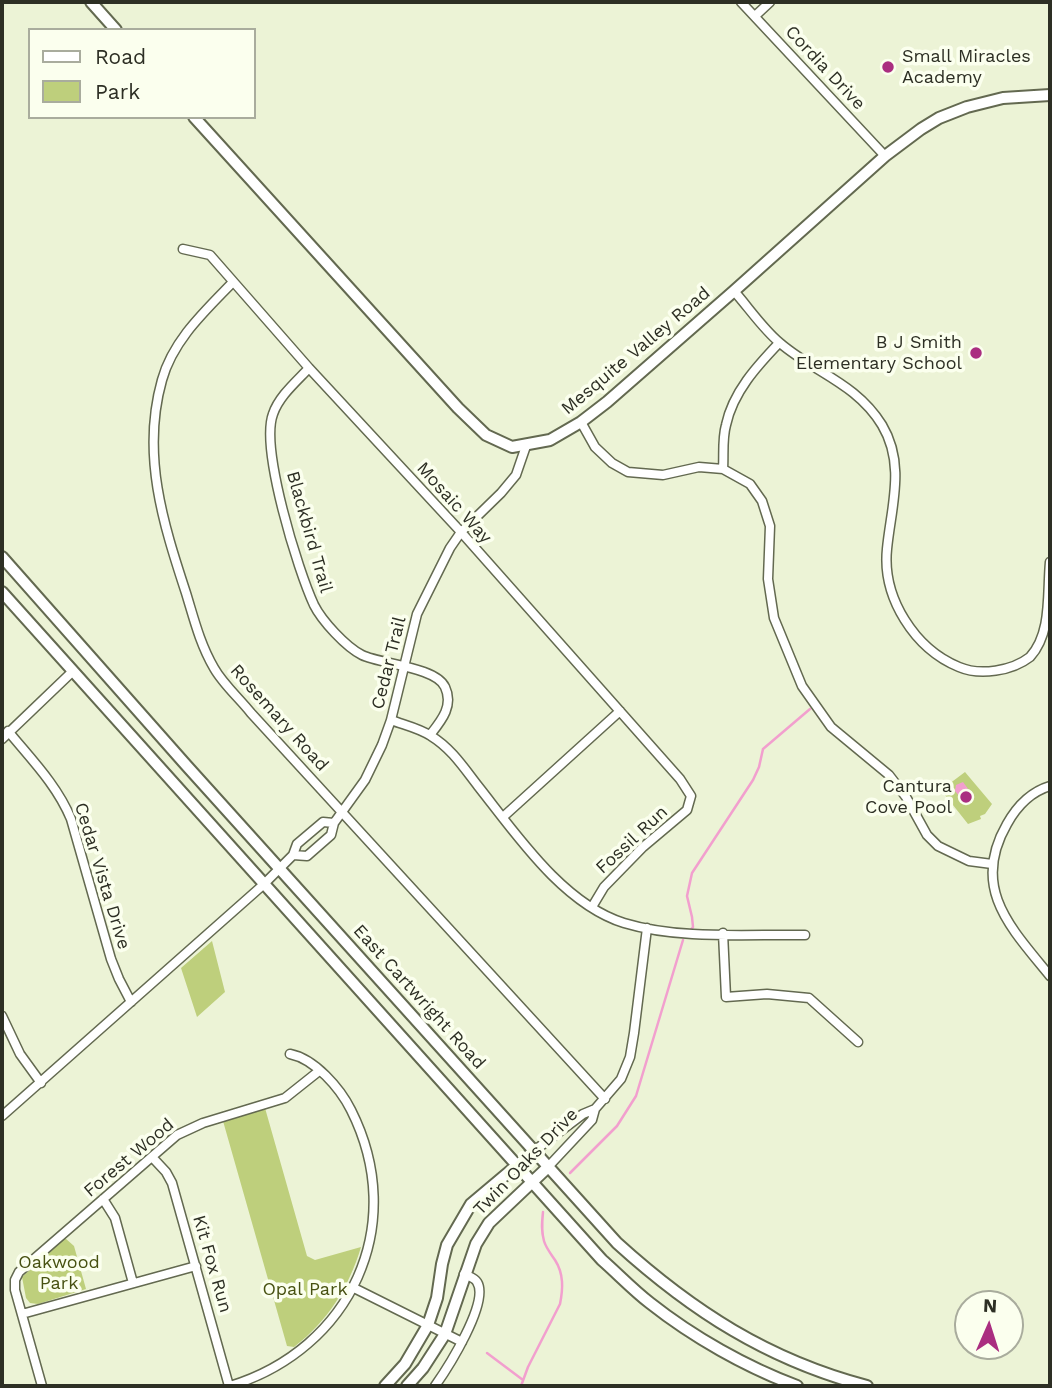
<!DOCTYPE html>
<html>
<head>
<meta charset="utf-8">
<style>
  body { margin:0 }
  #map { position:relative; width:1052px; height:1388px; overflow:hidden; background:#ecf3d6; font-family:"Work Sans",sans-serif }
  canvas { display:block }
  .frame { position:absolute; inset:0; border:4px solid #2d2f24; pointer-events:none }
  .legend { position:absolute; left:28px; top:28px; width:228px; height:91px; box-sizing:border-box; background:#fbffee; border:2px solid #a9ac9d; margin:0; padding:9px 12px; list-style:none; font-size:21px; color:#2d2f24 }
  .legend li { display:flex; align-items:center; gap:14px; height:35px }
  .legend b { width:35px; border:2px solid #a9ac9d }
  .north { position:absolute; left:954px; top:1290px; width:70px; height:70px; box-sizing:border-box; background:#fbffee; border:2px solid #a9ac9d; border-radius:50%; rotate:3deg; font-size:19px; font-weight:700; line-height:28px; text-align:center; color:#2d2f24 }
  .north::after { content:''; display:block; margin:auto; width:24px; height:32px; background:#aa2e80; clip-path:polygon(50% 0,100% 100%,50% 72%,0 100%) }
</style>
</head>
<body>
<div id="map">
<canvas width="1052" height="1388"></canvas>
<div class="frame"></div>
<ul class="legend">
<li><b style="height:9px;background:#fff"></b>Road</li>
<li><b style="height:19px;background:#becf7c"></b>Park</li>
</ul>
<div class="north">N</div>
</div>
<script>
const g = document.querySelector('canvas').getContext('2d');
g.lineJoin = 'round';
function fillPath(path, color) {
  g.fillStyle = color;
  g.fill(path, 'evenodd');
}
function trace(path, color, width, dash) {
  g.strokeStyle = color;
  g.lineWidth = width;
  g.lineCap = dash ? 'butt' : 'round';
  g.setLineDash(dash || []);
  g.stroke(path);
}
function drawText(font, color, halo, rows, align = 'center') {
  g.font = font + ' "Work Sans",sans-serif';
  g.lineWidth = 7;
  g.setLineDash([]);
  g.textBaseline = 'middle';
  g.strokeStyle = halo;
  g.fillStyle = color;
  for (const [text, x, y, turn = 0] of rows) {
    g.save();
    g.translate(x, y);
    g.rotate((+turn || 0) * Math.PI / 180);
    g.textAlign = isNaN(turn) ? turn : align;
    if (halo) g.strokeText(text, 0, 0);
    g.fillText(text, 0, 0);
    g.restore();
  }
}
fillPath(new Path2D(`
  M965,772L992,804L985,814L980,816L981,819L968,824L941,790Z
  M212,941L225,992L197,1017L181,968Z
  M265,1108L307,1256L315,1260L361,1247C349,1287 328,1321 294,1347L287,1346L223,1121Z
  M65,1238L74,1246L86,1289L38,1304L30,1303L26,1298L22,1277Z`), '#becf7c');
fillPath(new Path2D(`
  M963,782L974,797L970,802L965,803L955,791L956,785Z`), '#f29fce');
trace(new Path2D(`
  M690,931L693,927L692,917L687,896L692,873L753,780L759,767L763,749L810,709
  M570,1173L617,1126L636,1096L683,940
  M487,1353L523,1380
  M521,1386L528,1367L560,1304C563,1289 564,1274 555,1260C551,1254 546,1248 544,1241C541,1231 542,1222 543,1212`), '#f29fce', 2.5);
const street = new Path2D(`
  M741,2L885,156
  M755,16L770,2
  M183,249L210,255L309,368L461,532L680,779L691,796L687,810L643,847L604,887L592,907
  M233,282C205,311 173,340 162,380C141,454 163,523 186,593C194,619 200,644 214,668C223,684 239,698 251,713L605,1099
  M734,291C749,308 763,329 780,343C815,373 856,383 882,425C906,465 891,507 887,549C882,598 915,649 959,667C980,676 1012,671 1030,657C1052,633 1047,594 1050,562
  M309,368C297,381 279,396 273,414C260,448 298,571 314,605C322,621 346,647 362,655C380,664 436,667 445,687C454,706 441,721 430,735
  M581,422L595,447L612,463L628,472L663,475L699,467L723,469L750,484L762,501L770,526L768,579L774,618L802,686L831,727L889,775L906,797L927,835L938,846L969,861L992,864
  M723,469C724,455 722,439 726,425C733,392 757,366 779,343
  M391,720C404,725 419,728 431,736C451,748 464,768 478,786C516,834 563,904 624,923C680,940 748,934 805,935
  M8,731C31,759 57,785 71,819L111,959L119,979L131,1002
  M2,739L72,672
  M1050,786C1030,792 1017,806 1007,824C970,888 1011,928 1050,976
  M503,817L620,711
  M293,855L307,856L331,835L334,823L365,780L382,745L391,720L417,614L450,548L461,532L501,493L516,475L526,446
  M723,933L726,997L767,994L809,998L858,1042
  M2,1016L20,1054L41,1083
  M2,1116L263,885L293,855L297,844L323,822L334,823
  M534,1151L583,1114L595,1109L621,1079L630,1057L634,1033L647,928
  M152,1157L166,1172L172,1183L229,1386
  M547,1168L592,1120L595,1109
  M103,1199L115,1218L133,1283
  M354,1288L462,1342
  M22,1314L196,1266
  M42,1386L15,1290V1280L19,1272L177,1135L203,1123L285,1098L319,1071
  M230,1386C351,1349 409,1225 351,1110C340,1088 315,1059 290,1054
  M435,1386C447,1369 490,1302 477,1282C475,1278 468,1276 464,1274`);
const secondary = new Path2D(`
  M91,2L116,30
  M194,117L458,408L486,435L512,447L550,440L581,422L607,402L734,291L885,156L921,129L939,118L967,107L1003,98L1050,95
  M2,557L186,765L617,1243C692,1311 768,1360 867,1386
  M2,592L602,1260C618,1274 633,1290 650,1303C693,1337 746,1367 797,1386
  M385,1386L405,1364L428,1325L437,1298L442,1264L447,1245L471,1204L534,1151
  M407,1386L423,1368L445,1334L476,1244L489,1223L547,1168`);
trace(street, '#636950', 11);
trace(secondary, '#636950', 14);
trace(street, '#fff', 8);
trace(secondary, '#fff', 10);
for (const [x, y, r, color] of [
  [888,67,7,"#aa2e80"],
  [976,353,7,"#aa2e80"],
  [966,797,7,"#aa2e80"]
]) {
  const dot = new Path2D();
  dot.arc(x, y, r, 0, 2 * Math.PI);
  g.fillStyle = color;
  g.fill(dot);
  trace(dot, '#fbffee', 2.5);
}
drawText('18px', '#2d2f24', '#fbffee', [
  ["Small Miracles",902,57,"left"],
  ["Academy",902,78,"left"],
  ["B J Smith",962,343],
  ["Elementary School",962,364],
  ["Cantura",952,787],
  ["Cove Pool",952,808]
], 'right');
drawText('18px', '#2d2f24', '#fbffee', [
  ["Cordia Drive",825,68,47],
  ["Mesquite Valley Road",636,351,-40],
  ["Mosaic Way",454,503,48],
  ["Blackbird Trail",309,532,74],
  ["Cedar Trail",389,663,-76],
  ["Rosemary Road",279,718,48],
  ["Fossil Run",632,840,-43],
  ["Cedar Vista Drive",102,876,73],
  ["East Cartwright Road",419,997,48],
  ["Forest Wood",129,1158,-40],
  ["Twin Oaks Drive",526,1162,-46],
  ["Kit Fox Run",212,1264,74]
]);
drawText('18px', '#475111', '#fbffee', [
  ["Oakwood",59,1263],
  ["Park",59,1284],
  ["Opal Park",305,1290]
]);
</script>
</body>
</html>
